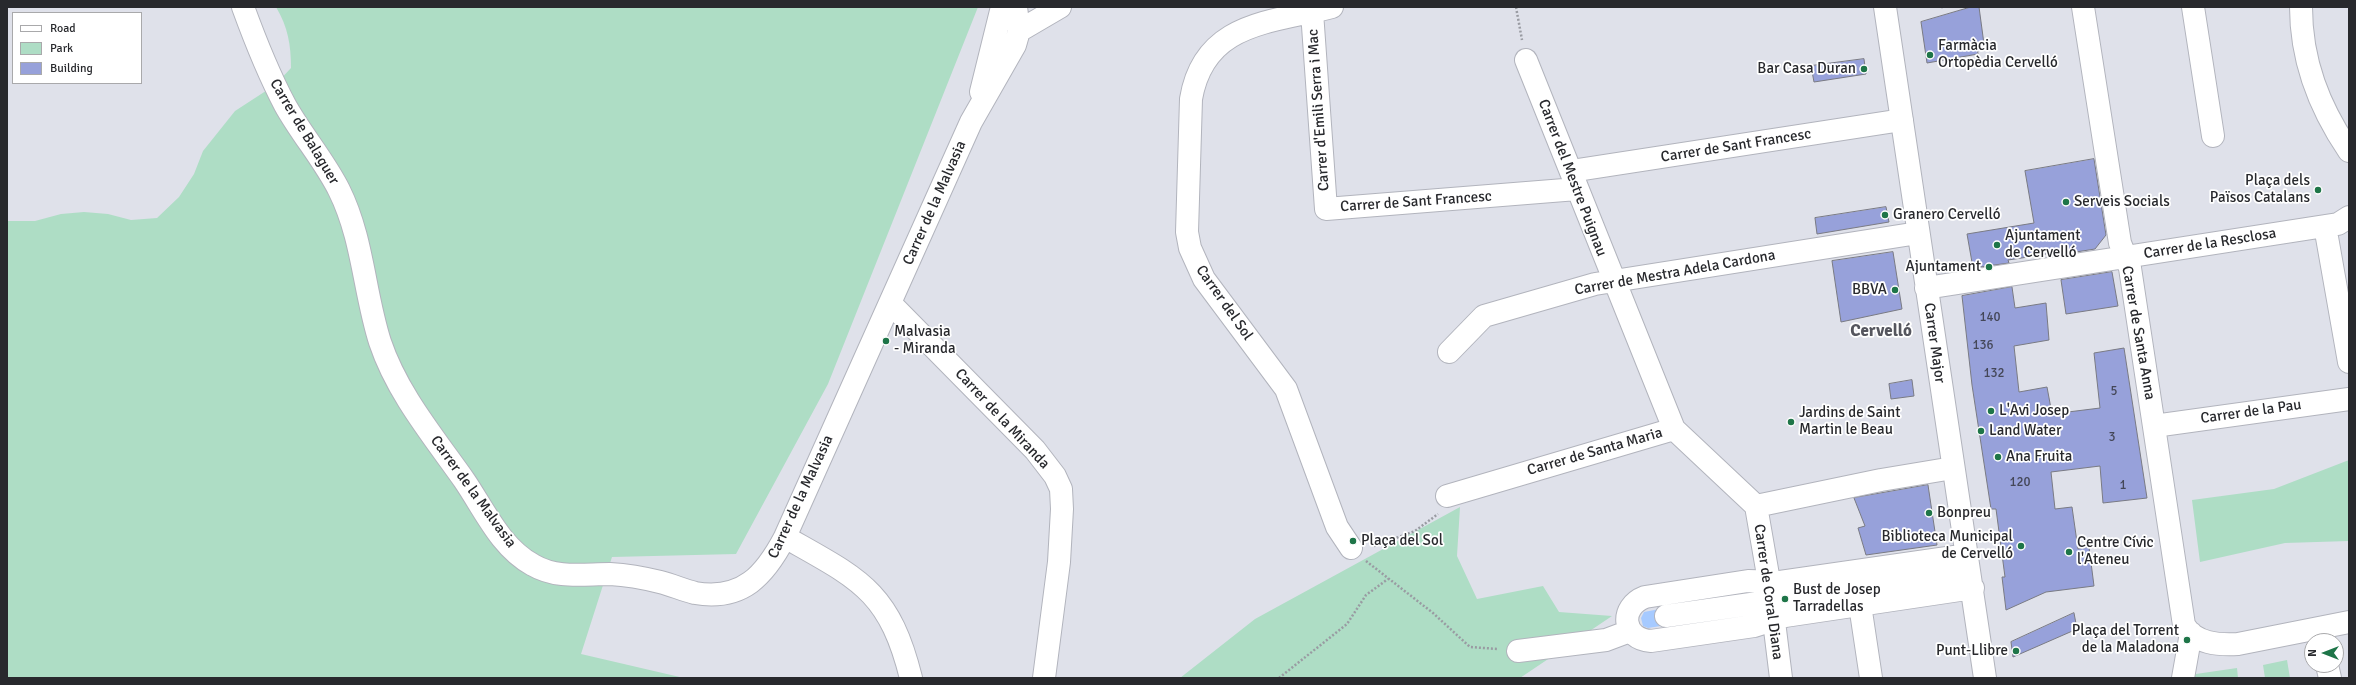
<!DOCTYPE html>
<html>
<head>
<meta charset="utf-8">
<style>
  body { margin:0 }
  #map { position:relative; width:2356px; height:685px; overflow:hidden; background:#dfe1ea; font-family:Signika,sans-serif }
  canvas { display:block }
  .frame { position:absolute; inset:0; border:8px solid #28292d; pointer-events:none }
  .legend { position:absolute; left:12px; top:12px; width:130px; height:72px; box-sizing:border-box; background:#fff; border:1px solid #a9a9ab; margin:0; padding:5px 7px; list-style:none; font-size:12px; color:#28292d }
  .legend li { display:flex; align-items:center; gap:8px; height:20px }
  .legend b { width:20px; border:1px solid #a9a9ab }
  .north { position:absolute; left:2304px; top:633px; width:40px; height:40px; box-sizing:border-box; background:#fff; border:1px solid #a9a9ab; border-radius:50%; rotate:270deg; font-size:11px; font-weight:700; line-height:16px; text-align:center; color:#28292d }
  .north::after { content:''; display:block; margin:auto; width:14px; height:18px; background:#1e7548; clip-path:polygon(50% 0,100% 100%,50% 72%,0 100%) }
</style>
</head>
<body>
<div id="map">
<canvas width="2356" height="685"></canvas>
<div class="frame"></div>
<ul class="legend">
<li><b style="height:5px;background:#fff"></b>Road</li>
<li><b style="height:11px;background:#aeddc5"></b>Park</li>
<li><b style="height:11px;background:#97a1da"></b>Building</li>
</ul>
<div class="north">N</div>
</div>
<script>
const g = document.querySelector('canvas').getContext('2d');
g.lineJoin = 'round';
function fillPath(path, color) {
  g.fillStyle = color;
  g.fill(path, 'evenodd');
}
function trace(path, color, width, dash) {
  g.strokeStyle = color;
  g.lineWidth = width;
  g.lineCap = dash ? 'butt' : 'round';
  g.setLineDash(dash || []);
  g.stroke(path);
}
function drawText(font, color, halo, rows, align = 'center') {
  g.font = font + ' Signika,sans-serif';
  g.lineWidth = 3.5;
  g.setLineDash([]);
  g.textBaseline = 'middle';
  g.strokeStyle = halo;
  g.fillStyle = color;
  for (const [text, x, y, turn = 0] of rows) {
    g.save();
    g.translate(x, y);
    g.rotate((+turn || 0) * Math.PI / 180);
    g.textAlign = isNaN(turn) ? turn : align;
    if (halo) g.strokeText(text, 0, 0);
    g.fillText(text, 0, 0);
    g.restore();
  }
}
fillPath(new Path2D(`
  M276,7H978L828,384L736,554L612,557L581,654L684,678H7V221H35L61,214L84,212L108,214L131,220L157,218L179,197L194,174L203,151L235,111L275,85L291,68C291,45 288,27 276,7Z
  M2349,460V541L2285,543L2200,562L2192,500L2274,489Z
  M1460,507L1457,556L1477,599L1543,586L1559,612L1612,616L1520,678H1180L1255,619Z
  M2287,660L2290,678H2265L2263,665Z
  M2237,668L2238,678H2188L2189,675Z`), '#aeddc5');
fillPath(new Path2D(`
  M1665,608L1667,625L1648,628L1643,626L1641,618L1644,612Z`), '#a6caff');
const building = new Path2D(`
  M1971,7H1979L1984,44L1977,45L1978,54L1927,63L1921,22Z
  M1864,59L1866,74L1814,82L1811,66Z
  M2094,159L2106,235L2095,249L2057,255V252L2028,257L2008,260L2009,263L1973,268L1967,234L2034,223L2025,171Z
  M1886,207L1889,222L1817,234L1815,218Z
  M1893,252L1902,309L1841,322L1832,261Z
  M2112,272L2118,306L2066,314L2061,280Z
  M2012,287L2015,308L2046,303L2049,340L2014,346L2019,392L2047,387L2052,414L2100,408L2094,353L2124,348L2147,498L2103,503L2100,466L2051,472L2055,509L2072,507L2078,549L2089,547L2094,586L2046,592L2006,610L2002,577H2005L1996,509H1991L1972,385L1962,296Z
  M1912,380L1914,396L1891,399L1889,384Z
  M1928,485L1937,545L1866,555L1858,528L1865,526L1854,498Z
  M2074,613L2077,629L2013,657L2011,642Z`);
fillPath(building, '#97a1da');
trace(building, '#797a83', 1);
const minor = new Path2D(`
  M243,7C255,40 268,73 285,105C301,134 324,160 339,190C363,238 364,292 380,342C397,393 433,436 464,480C484,509 500,547 533,565C557,579 583,574 610,574C627,575 644,578 660,582C672,585 683,590 695,593C743,601 765,575 785,537L971,122L1015,45L1019,31L1016,7
  M1332,7C1270,23 1204,22 1191,99L1187,232L1190,248L1204,279L1286,389L1337,527L1351,548
  M1885,7L1985,678
  M2083,7L2120,243L2130,268L2184,625C2195,644 2219,645 2238,644L2349,622
  M2193,7L2213,136
  M2301,7C2301,61 2319,107 2349,151
  M1312,12L1326,209L1577,189
  M1019,31L1060,7
  M1526,60L1674,429L1756,506
  M981,92L1002,7
  M1571,171L1902,120
  M2325,226L2349,362
  M1926,288L2325,226L2338,224L2349,217
  M890,303L1035,450L1055,476L1061,489L1062,509L1059,562L1044,678
  M1449,352L1484,316L1595,284L1918,233
  M2154,426L2349,399
  M1447,496L1674,429
  M1756,506L1881,480L1953,468
  M1756,506L1769,581L1781,678
  M785,537C859,579 889,590 911,678
  M1968,555L1780,582L1748,581L1645,597C1619,607 1622,639 1651,641L1754,626L1785,616L1973,588
  M1778,600L1956,574
  M1860,605L1871,678
  M1666,616L1758,603
  M1518,651L1606,640L1630,631
  M2327,665L2330,678
  M2183,678L2191,633`);
trace(minor, '#b2b4bd', 24);
trace(new Path2D(`
  M1516,7L1522,40
  M1941,7H1945
  M1374,546L1415,531L1438,514
  M1366,561L1433,613L1470,647L1498,649
  M1279,678L1347,624L1366,595L1388,579`), '#999ba2', 2.5, [2, 2]);
trace(minor, '#fff', 22);
for (const [x, y, r, color] of [
  [1930,55,4,"#1e7548"],
  [1864,69,4,"#1e7548"],
  [2318,190,4,"#1e7548"],
  [2066,202,4,"#1e7548"],
  [1885,215,4,"#1e7548"],
  [1997,245,4,"#1e7548"],
  [1989,267,4,"#1e7548"],
  [1895,290,4,"#1e7548"],
  [886,341,4,"#1e7548"],
  [1991,411,4,"#1e7548"],
  [1791,422,4,"#1e7548"],
  [1981,431,4,"#1e7548"],
  [1998,457,4,"#1e7548"],
  [1929,513,4,"#1e7548"],
  [1353,541,4,"#1e7548"],
  [2021,546,4,"#1e7548"],
  [2069,552,4,"#1e7548"],
  [1785,599,4,"#1e7548"],
  [2187,640,4,"#1e7548"],
  [2016,651,4,"#1e7548"]
]) {
  const dot = new Path2D();
  dot.arc(x, y, r, 0, 2 * Math.PI);
  g.fillStyle = color;
  g.fill(dot);
  trace(dot, '#fff', 1.5);
}
drawText('13px', '#444758', null, [
  ["140",1990,318],
  ["136",1983,346],
  ["132",1994,374],
  ["5",2114,392],
  ["3",2112,438],
  ["120",2020,483],
  ["1",2123,486]
]);
drawText('15px', '#28292d', '#fff', [
  ["Farmàcia",1938,46],
  ["Ortopèdia Cervelló",1938,63],
  ["Bar Casa Duran",1856,69,"right"],
  ["Plaça dels",2310,181,"right"],
  ["Països Catalans",2310,198,"right"],
  ["Serveis Socials",2074,202],
  ["Granero Cervelló",1893,215],
  ["Ajuntament",2005,236],
  ["de Cervelló",2005,253],
  ["Ajuntament",1981,267,"right"],
  ["BBVA",1887,290,"right"],
  ["Malvasia",894,332],
  ["- Miranda",894,349],
  ["L'Avi Josep",1999,411],
  ["Jardins de Saint",1799,413],
  ["Martin le Beau",1799,430],
  ["Land Water",1989,431],
  ["Ana Fruita",2006,457],
  ["Bonpreu",1937,513],
  ["Biblioteca Municipal",2013,537,"right"],
  ["de Cervelló",2013,554,"right"],
  ["Plaça del Sol",1361,541],
  ["Centre Cívic",2077,543],
  ["l'Ateneu",2077,560],
  ["Bust de Josep",1793,590],
  ["Tarradellas",1793,607],
  ["Plaça del Torrent",2179,631,"right"],
  ["de la Maladona",2179,648,"right"],
  ["Punt-Llibre",2008,651,"right"]
], 'left');
drawText('15px', '#28292d', '#fff', [
  ["Carrer d'Emili Serra i Mac",1319,110,-94],
  ["Carrer de Balaguer",304,132,59],
  ["Carrer de Sant Francesc",1736,146,-9],
  ["Carrer del Mestre Puignau",1572,178,69],
  ["Carrer de Sant Francesc",1416,202,-4],
  ["Carrer de la Malvasia",935,203,-66],
  ["Carrer de la Resclosa",2210,244,-9],
  ["Carrer de Mestra Adela Cardona",1675,273,-10],
  ["Carrer del Sol",1224,303,55],
  ["Carrer de Santa Anna",2138,333,80],
  ["Carrer Major",1934,343,82],
  ["Carrer de la Pau",2251,412,-8],
  ["Carrer de la Miranda",1002,419,47],
  ["Carrer de Santa Maria",1595,452,-16],
  ["Carrer de la Malvasia",473,492,54],
  ["Carrer de la Malvasia",801,497,-65],
  ["Carrer de Coral Diana",1768,592,82]
]);
drawText('bold 17px', '#55565e', '#fff', [
  ["Cervelló",1881,332]
]);
</script>
</body>
</html>
